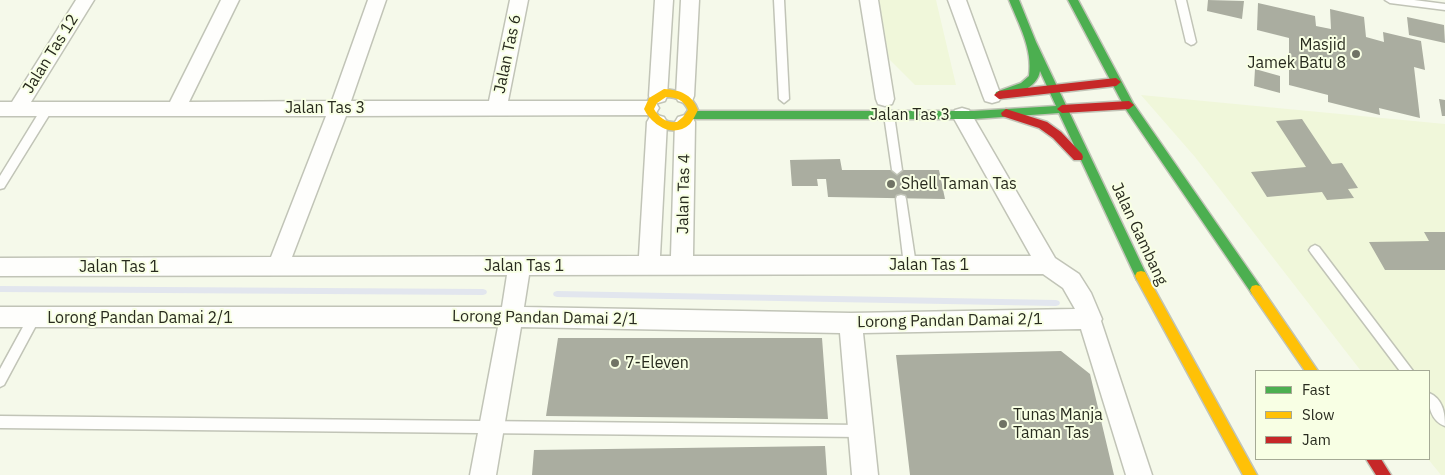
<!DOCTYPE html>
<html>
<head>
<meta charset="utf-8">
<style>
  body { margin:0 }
  #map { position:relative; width:1445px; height:475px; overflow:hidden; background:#f5f9ea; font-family:"IBM Plex Sans",sans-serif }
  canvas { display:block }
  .legend { position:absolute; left:1255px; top:370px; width:175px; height:90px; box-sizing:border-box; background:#f8ffe4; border:1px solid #a5aa95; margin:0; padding:6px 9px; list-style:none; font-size:15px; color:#282b1e }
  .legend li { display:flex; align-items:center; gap:10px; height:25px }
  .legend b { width:25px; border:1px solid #a5aa95 }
</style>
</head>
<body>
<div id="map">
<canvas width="1445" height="475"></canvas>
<ul class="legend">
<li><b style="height:6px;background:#4caf50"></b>Fast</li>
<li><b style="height:6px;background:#ffc107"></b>Slow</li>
<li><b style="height:6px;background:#c62828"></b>Jam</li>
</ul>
</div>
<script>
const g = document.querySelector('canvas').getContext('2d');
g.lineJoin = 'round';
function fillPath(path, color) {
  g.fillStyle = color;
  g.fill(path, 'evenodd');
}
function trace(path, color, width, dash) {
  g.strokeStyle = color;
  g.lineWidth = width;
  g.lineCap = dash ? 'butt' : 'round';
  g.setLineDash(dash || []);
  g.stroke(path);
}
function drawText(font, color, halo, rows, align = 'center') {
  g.font = font + ' "IBM Plex Sans",sans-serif';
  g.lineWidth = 4;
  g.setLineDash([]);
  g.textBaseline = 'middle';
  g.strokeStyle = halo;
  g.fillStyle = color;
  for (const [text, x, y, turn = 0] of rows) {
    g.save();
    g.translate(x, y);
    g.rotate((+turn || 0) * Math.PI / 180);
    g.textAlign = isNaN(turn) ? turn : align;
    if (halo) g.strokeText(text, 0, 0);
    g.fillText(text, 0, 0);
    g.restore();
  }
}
fillPath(new Path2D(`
  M879,0H936L956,85H915L889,59Z
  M1141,95L1445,124V475H1441L1428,459L1429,371H1361L1195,157Z`), '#f0f7da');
fillPath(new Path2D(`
  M0,286L483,289L486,290L487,292L486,294L483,295L0,292Z
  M557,291L1056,300L1059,301L1060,303L1059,305L1056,306L557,297L554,296L553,294L554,292Z`), '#e2e6ee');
fillPath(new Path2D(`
  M1208,0L1244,1L1242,19L1207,11Z
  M1258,3L1315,16L1316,26L1331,29L1330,9L1364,17L1366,37L1384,42L1383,32L1421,41L1425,70L1414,67L1420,118L1379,108L1380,115L1328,102V95L1289,85V38L1257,30Z
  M1407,17L1444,25L1445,43L1409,35Z
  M1255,69L1280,76V93L1254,86Z
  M1439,99L1445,100V116H1442Z
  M1302,119L1332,164L1342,163L1358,188L1348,189L1354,198L1327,200L1322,192L1267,197L1251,172L1306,167L1276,121Z
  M840,159L842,170H939L945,199L828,197L826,179H817L818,186H792L790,160Z
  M1424,232H1445V270H1385L1369,242L1429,241Z
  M558,338H822L828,419L546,416Z
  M1061,351L1090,374L1114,475H910L896,355Z
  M825,446L827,475H532L534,450Z`), '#aaada0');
const lane = new Path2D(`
  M774,0H784L789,99L784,103L779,99Z
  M1176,0H1186L1196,42L1194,44L1191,45L1186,42Z
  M1385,0H1414L1445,4V10L1390,3Z
  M47,105L52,109L51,112L4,188L0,189V176L43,106Z
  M889,111L894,115L902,170L897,174L892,170L884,115Z
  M901,195L905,196L906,199L916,265L914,268L910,270L906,268L904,265L896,199L897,196Z
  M1315,245L1319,247L1413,371H1400L1311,253L1309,250L1311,247Z
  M34,313L38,314L40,318L4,385L0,387V369L30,314Z
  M1429,393C1443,399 1445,413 1445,426C1431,421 1428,406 1429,393Z
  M0,416L861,425L866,427L868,431L866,435L861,437L0,428Z`);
const street = new Path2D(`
  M76,0H94L31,102H170L221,0H239L189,102L332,101L368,0H386L351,101H489L510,0H528L508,101H649L656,103L659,108L656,113L649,115L346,116L292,257L639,256L647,122L650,117L657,115L664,117L667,122L660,256H671L675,122L678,117L685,115L692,117L695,122L693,256H1031L952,115L955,110L962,108L969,110L1055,258L1079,274L1091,293L1102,319L1101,321L1152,475H1126L1081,329L863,333L878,475H852L840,333L521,327L496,475H470L498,327H0V307H502L507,275L0,276V258L271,257L326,116H0V102H12ZM1043,274L1063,288L1075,309L851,313L524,307L529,275Z
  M655,0H673L667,96L665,101L658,103L651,101L649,96Z
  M681,0H699L694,96L692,101L685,103L678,101L676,96Z
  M860,0H878L894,99L892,104L885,106L878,104L876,99Z
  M948,0H966L1001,96L999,101L992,103L985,101L983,96Z`);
const fast = new Path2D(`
  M1009,0H1019L1036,42L1147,276L1145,280L1141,281L1137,280L1059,113L974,119H692L687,115L692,111H974L1056,106L1040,71C1037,89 1015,94 1000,99L995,95L996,92L1021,83L1029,76C1033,49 1019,25 1009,0Z
  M1068,0H1078L1133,103L1260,286L1262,290L1260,294L1256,295L1252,294L1125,108Z`);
const slow = new Path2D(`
  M664,89C680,90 692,94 698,110C696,114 693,120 690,124C673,139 652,125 644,109L649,98ZM666,97C676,97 684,100 688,110L683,117L677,122C667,123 659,118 654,109L657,103Z
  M1141,271L1145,272L1257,475H1243L1137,280L1135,276L1137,272Z
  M1256,285L1260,286L1318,371H1305L1252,294L1250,290L1252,286Z`);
const jam = new Path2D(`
  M1116,78L1121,82L1116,86L999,99L994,95L999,91Z
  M1129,101L1134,105L1129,109L1062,113L1057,109L1062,105Z
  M1006,109L1047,122L1061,132L1082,154L1083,157L1082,160H1074L1053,138L1039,128L1002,116L1001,113Z
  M1366,459H1381L1391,475H1376Z`);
trace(lane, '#c1c4b7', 3);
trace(street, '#c1c4b7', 3);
trace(fast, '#c1c4b7', 3);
trace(slow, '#c1c4b7', 3);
trace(jam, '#c1c4b7', 3);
fillPath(lane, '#fefefc');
fillPath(street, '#fefefc');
fillPath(fast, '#4caf50');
fillPath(slow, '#ffc107');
fillPath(jam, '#c62828');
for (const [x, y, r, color] of [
  [1356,54,5,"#707365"],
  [891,184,5,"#707365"],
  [615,363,5,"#707365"],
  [1003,424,5,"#707365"]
]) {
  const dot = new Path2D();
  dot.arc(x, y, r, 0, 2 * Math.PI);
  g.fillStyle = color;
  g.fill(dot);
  trace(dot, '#f8ffe4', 2);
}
drawText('16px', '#282b1e', '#f8ffe4', [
  ["Masjid",1346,45,"right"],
  ["Jamek Batu 8",1346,63,"right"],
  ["Shell Taman Tas",901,184],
  ["7-Eleven",625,363],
  ["Tunas Manja",1013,415],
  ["Taman Tas",1013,433]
], 'left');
drawText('16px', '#282b1e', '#f8ffe4', [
  ["Jalan Tas 12",51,54,-58],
  ["Jalan Tas 6",508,54,-78],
  ["Jalan Tas 3",325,108],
  ["Jalan Tas 3",910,115],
  ["Jalan Tas 4",684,194,-89],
  ["Jalan Gambang",1139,234,65],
  ["Jalan Tas 1",929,265],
  ["Jalan Tas 1",524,266],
  ["Jalan Tas 1",119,267],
  ["Lorong Pandan Damai 2/1",140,318],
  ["Lorong Pandan Damai 2/1",545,318,1],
  ["Lorong Pandan Damai 2/1",950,321,-1]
]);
</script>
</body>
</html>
